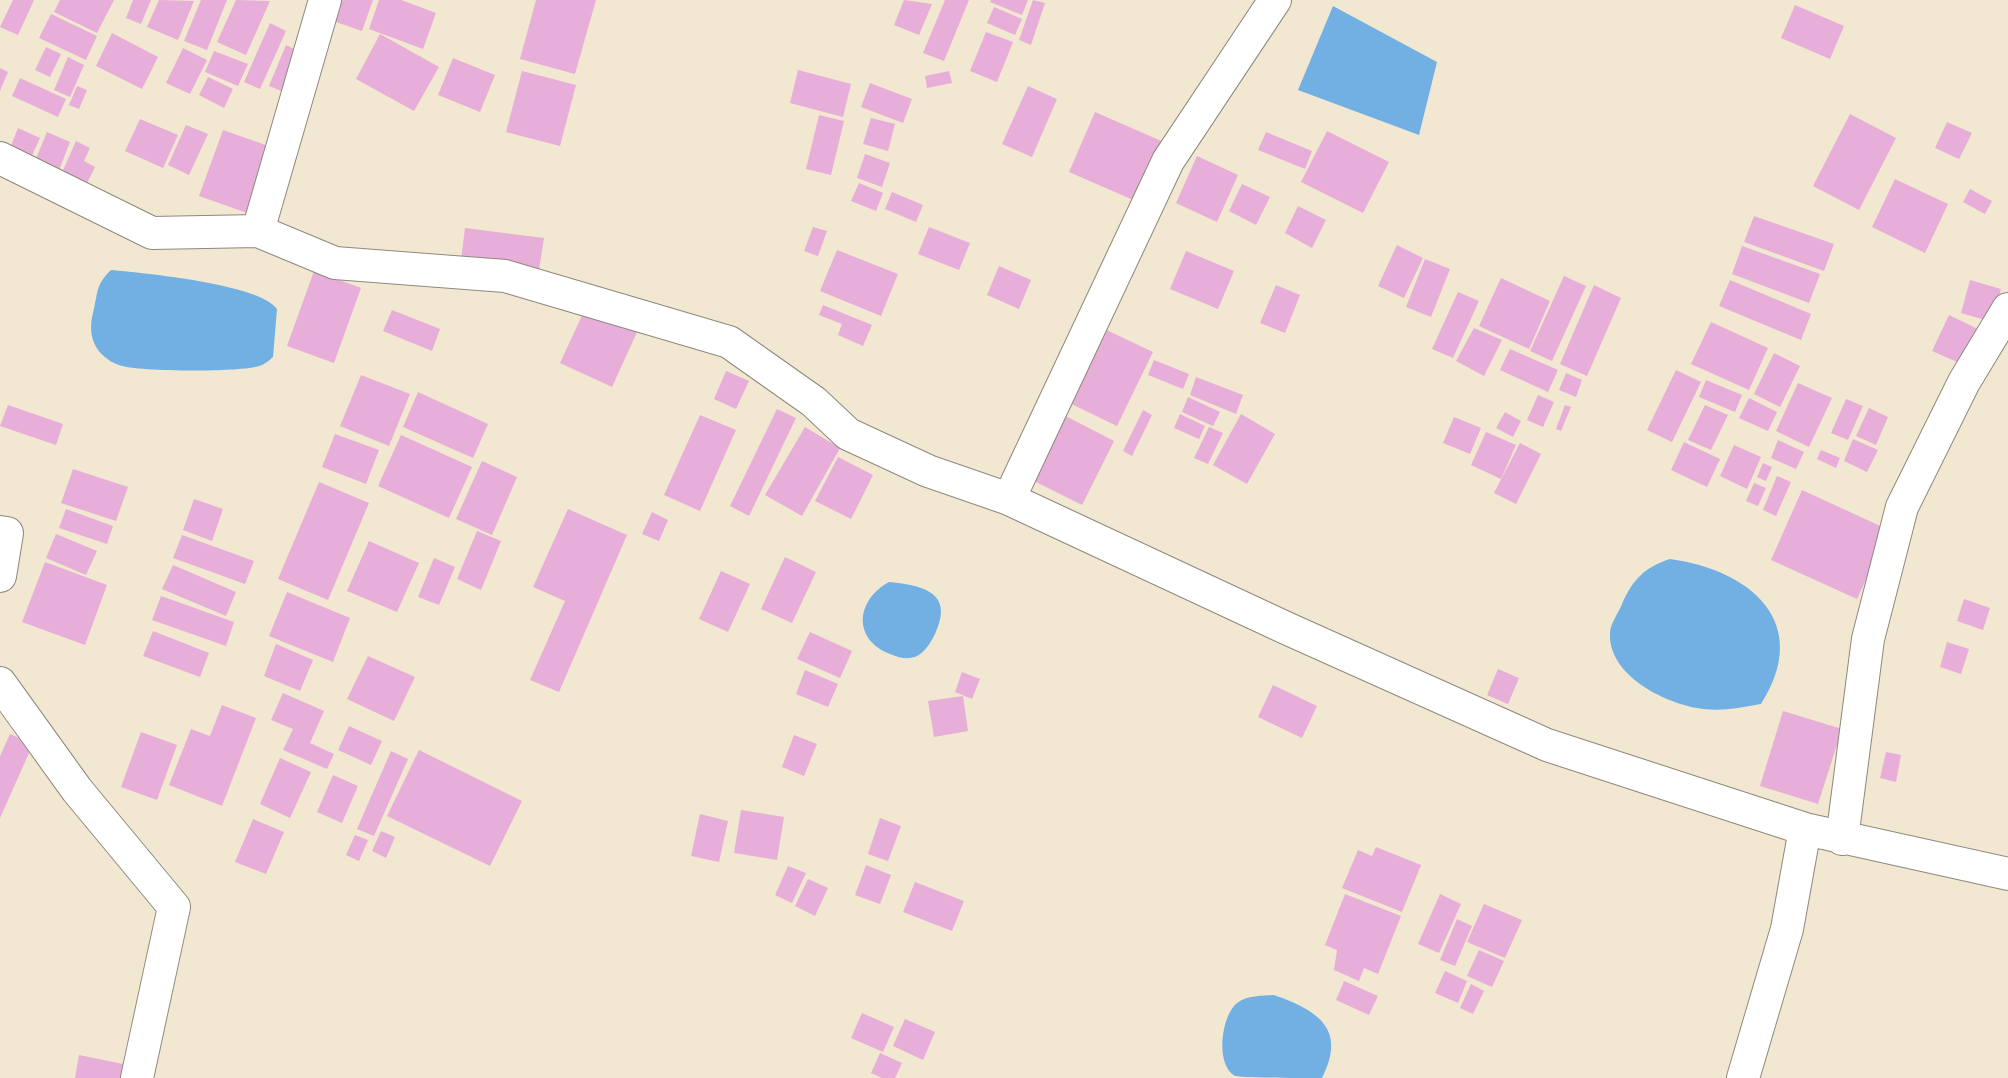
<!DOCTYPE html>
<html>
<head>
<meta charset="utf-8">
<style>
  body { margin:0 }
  canvas { display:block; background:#f2e7d0 }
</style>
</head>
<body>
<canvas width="2008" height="1078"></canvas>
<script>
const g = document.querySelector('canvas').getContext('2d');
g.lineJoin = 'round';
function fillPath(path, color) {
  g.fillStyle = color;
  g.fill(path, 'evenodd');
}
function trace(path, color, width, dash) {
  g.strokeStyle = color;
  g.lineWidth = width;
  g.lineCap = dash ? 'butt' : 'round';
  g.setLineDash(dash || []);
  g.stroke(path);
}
fillPath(new Path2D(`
  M1333,6L1437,62L1419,135L1298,90Z
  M111,270C143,273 260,284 277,309L273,357C268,362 262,366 255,367C234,372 137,372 119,365C95,356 87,336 93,313C98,294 95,285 111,270Z
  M1670,559C1751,570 1813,623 1761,704C1739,708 1718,712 1697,708C1663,702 1608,675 1610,633C1610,624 1619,612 1622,604C1633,579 1645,567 1670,559Z
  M889,582C923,585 955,593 935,634C924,656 913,664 890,654C852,639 856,600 889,582Z
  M1274,995C1316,1010 1348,1028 1322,1078C1305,1078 1247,1078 1235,1076C1215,1065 1221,1016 1237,1003C1247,995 1262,996 1274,995Z`), '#72b0e4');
fillPath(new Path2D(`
  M13,0H34L18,35L0,27Z
  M60,0H114L97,33L54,12Z
  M133,0H151L141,24L126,18Z
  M159,0L194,1L178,40L147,27Z
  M201,0H227L207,50L184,41Z
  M236,0L270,1L246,55L217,42Z
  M333,0H373L362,31L327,19Z
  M379,0H401L436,13L423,49L369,29Z
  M536,0H596L575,74L520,59Z
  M904,0L932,4L919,35L894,25Z
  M945,0H969L944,61L923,53Z
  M991,0H1028L1022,15L990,2Z
  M1033,0L1045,3L1031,45L1019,40Z
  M1795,5L1844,26L1830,59L1781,38Z
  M994,7L1022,19L1015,35L987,23Z
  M51,14L97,36L86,60L39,38Z
  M270,23L286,31L260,89L244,82Z
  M986,32L1013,42L997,82L970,71Z
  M112,33L158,57L142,89L96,66Z
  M380,34L439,67L414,111L356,79Z
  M286,45L302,53L284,92L269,86Z
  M46,47L61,54L50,77L35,70Z
  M183,48L207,60L190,94L166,83Z
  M214,51L248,64L238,86L205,72Z
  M68,57L84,65L70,97L54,90Z
  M453,58L495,75L480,112L438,95Z
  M0,68L8,72L0,91Z
  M798,70L851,84L843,117L790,103Z
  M522,71L576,85L560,146L506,132Z
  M949,71L952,83L927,88L925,76Z
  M208,77L233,89L224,108L199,95Z
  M20,78L66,99L58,117L12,96Z
  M870,83L912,99L903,123L861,107Z
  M77,86L87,90L79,109L69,105Z
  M1028,86L1057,99L1032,157L1002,144Z
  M1095,112L1166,143L1140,203L1069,172Z
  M1850,114L1896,138L1859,210L1813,186Z
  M819,115L844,121L831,175L806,169Z
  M871,118L895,124L888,151L863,144Z
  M140,119L178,135L163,168L125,151Z
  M1947,122L1972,133L1959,159L1935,148Z
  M186,125L208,134L189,175L168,165Z
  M18,128L40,138L29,162L8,153Z
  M223,130L277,149L253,215L199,196Z
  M1327,131L1389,162L1363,213L1301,182Z
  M47,132L70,142L56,178L32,168Z
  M1266,132L1312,151L1305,169L1258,150Z
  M76,141L90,148L84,161L95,167L84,189L60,177Z
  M865,154L890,163L882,187L857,178Z
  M1197,156L1238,175L1217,222L1176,203Z
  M1895,179L1948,204L1925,253L1872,227Z
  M859,183L883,193L876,211L851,201Z
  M1242,184L1270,197L1256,225L1229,211Z
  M1970,189L1992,201L1985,214L1963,202Z
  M892,192L923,205L916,222L885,209Z
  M1298,206L1326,220L1312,248L1285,233Z
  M1754,216L1834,244L1824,271L1744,242Z
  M813,227L827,231L818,256L804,251Z
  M929,227L970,243L959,270L918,254Z
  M465,228L544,238L539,270L461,260Z
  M1397,245L1423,258L1404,298L1378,286Z
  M1742,246L1820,274L1809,303L1732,274Z
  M837,250L898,274L881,316L820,291Z
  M1186,251L1234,271L1218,309L1170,289Z
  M1425,259L1450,269L1431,317L1406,307Z
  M999,266L1031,280L1019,309L987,295Z
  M314,271L361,288L334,363L287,346Z
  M1564,276L1586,286L1552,361L1530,351Z
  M1501,278L1550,301L1529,349L1479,326Z
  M1730,280L1811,314L1801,340L1719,306Z
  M1970,280L2001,289L1992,322L1961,313Z
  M1276,285L1300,295L1285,333L1260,323Z
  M1594,285L1621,298L1587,376L1560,364Z
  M1458,292L1479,301L1453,358L1432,349Z
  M823,305L872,325L863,346L838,335L842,324L819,315Z
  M586,307L638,330L612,387L560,363Z
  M392,310L440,329L432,351L383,331Z
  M1949,315L1982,331L1966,366L1932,351Z
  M1711,322L1768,348L1749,390L1691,364Z
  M1098,326L1153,352L1117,426L1063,400Z
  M1474,328L1502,340L1484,376L1456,361Z
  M1510,349L1558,370L1548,392L1500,370Z
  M1774,353L1800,366L1780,407L1754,394Z
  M1154,360L1189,374L1183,389L1148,375Z
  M1676,370L1701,382L1672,442L1647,430Z
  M726,371L749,381L736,409L714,399Z
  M1566,373L1582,380L1576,397L1559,390Z
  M361,375L410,394L389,446L340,426Z
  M1196,377L1243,395L1236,414L1190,395Z
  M1706,380L1742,395L1735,412L1699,397Z
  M1798,383L1832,398L1809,447L1776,431Z
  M418,392L488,424L473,458L403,427Z
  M1538,395L1554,402L1543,427L1527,420Z
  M1188,397L1220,412L1213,426L1182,412Z
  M1749,398L1777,412L1768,431L1739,418Z
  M1846,399L1863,406L1848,440L1831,433Z
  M8,405L63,424L56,445L0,426Z
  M1565,405L1571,407L1561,431L1556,429Z
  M1705,405L1728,415L1711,450L1688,440Z
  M1869,408L1888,417L1876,445L1856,436Z
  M777,409L796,418L749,516L730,506Z
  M1143,410L1152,415L1132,456L1123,451Z
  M1058,412L1114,441L1082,505L1026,477Z
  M1505,412L1521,421L1513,437L1496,428Z
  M1180,414L1205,426L1199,439L1174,428Z
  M1241,414L1275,434L1247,484L1213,465Z
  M700,415L736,430L700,511L664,495Z
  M1454,417L1481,428L1470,454L1443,443Z
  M805,427L840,448L802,516L765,495Z
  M1209,427L1223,433L1208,464L1194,458Z
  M1486,432L1516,445L1501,479L1471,465Z
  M335,434L379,450L366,484L322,467Z
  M401,435L472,467L449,518L378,486Z
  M1853,439L1878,450L1867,472L1844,461Z
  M1778,440L1804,452L1796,469L1771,458Z
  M1684,442L1720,459L1707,487L1671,470Z
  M1520,443L1541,454L1516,504L1494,493Z
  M1734,445L1761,457L1747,489L1720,476Z
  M1821,450L1840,458L1836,468L1817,459Z
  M838,457L873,475L851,519L815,501Z
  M482,461L517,477L492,535L456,519Z
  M1763,463L1772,467L1766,481L1757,477Z
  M73,469L128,487L116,521L61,503Z
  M1777,476L1791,482L1776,516L1763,510Z
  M319,482L369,503L328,600L278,579Z
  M1754,483L1766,488L1758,506L1746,501Z
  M1802,490L1889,530L1857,599L1771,560Z
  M194,499L223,509L212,541L183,530Z
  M66,509L113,526L107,544L59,528Z
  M568,509L627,535L559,692L530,680L565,601L533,587Z
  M652,512L668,520L659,541L642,534Z
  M477,531L501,541L481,590L457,579Z
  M56,534L97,551L86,575L46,558Z
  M182,535L254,561L245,584L173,558Z
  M369,541L419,563L397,612L347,591Z
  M785,557L816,572L792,623L761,609Z
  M434,558L455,567L439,605L418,597Z
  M45,562L107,585L85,645L22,622Z
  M173,565L236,592L226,616L162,589Z
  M721,571L750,584L728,632L699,619Z
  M287,592L350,618L333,662L269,636Z
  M161,596L234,622L226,646L152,620Z
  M1964,599L1990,608L1983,630L1957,621Z
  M153,631L209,653L200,677L143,656Z
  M810,632L852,651L840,678L797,659Z
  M1947,642L1969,649L1961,674L1940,667Z
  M276,644L313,660L300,691L264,676Z
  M368,656L415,677L394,721L347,699Z
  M1498,669L1519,678L1508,704L1487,695Z
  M805,670L838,684L828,707L796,694Z
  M962,672L980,679L972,699L955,692Z
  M1273,685L1317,706L1302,738L1258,717Z
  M283,693L324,711L310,743L334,754L327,769L283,750L293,729L271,720Z
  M963,696L968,731L934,737L928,701Z
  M222,705L256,718L222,806L169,785L191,729L210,736Z
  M1783,711L1842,729L1818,804L1760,786Z
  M349,726L382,741L371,765L338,750Z
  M141,732L177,745L157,800L121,787Z
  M10,734L33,744L0,818V756Z
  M794,735L817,744L804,776L782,767Z
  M419,750L522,801L490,866L387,816Z
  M391,751L408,759L374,836L357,829Z
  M1886,752L1901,755L1896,782L1880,778Z
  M280,758L311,772L290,818L260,804Z
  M333,775L358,786L342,823L317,812Z
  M741,810L784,817L777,860L734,853Z
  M700,814L728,821L719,862L691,856Z
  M880,818L901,826L888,861L868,854Z
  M253,819L284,832L266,874L235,862Z
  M381,831L395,837L386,858L372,851Z
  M355,835L368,840L359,861L346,855Z
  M1376,847L1421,865L1402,912L1342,888L1358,850L1372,856Z
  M866,865L891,875L880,904L855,895Z
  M788,866L806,873L792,903L775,895Z
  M808,879L828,888L815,916L795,906Z
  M915,882L964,901L952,931L903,912Z
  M1345,894L1401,916L1378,974L1364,968L1359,981L1334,970L1337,950L1325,945Z
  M1440,894L1461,904L1439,953L1418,944Z
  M1484,904L1522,920L1505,958L1467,942Z
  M1457,919L1472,926L1455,966L1440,960Z
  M1479,950L1504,961L1492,987L1467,976Z
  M1445,971L1467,981L1458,1003L1435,993Z
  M1344,981L1378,996L1369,1015L1336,1000Z
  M1471,984L1484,991L1473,1014L1460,1008Z
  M862,1013L894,1027L883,1052L851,1038Z
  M905,1019L935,1032L923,1060L893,1046Z
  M880,1053L902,1063L895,1078H882L871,1073Z
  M79,1055L133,1066L130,1078H75Z`), '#e7aed9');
const minor = new Path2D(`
  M0,158L152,233L258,231L335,263L505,276L729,342L814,402L848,434L928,471L1009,499L1286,628L1547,745L1805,829L2008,874
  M258,231L325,0
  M1009,499L1168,161L1275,0
  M0,532L7,533L0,576
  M0,683L77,790L174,907L137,1078
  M1842,839L1868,639L1902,507L1964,382L2008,309
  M1743,1078L1787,929L1805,829`);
trace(minor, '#8e897e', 34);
trace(minor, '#fff', 32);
</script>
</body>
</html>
